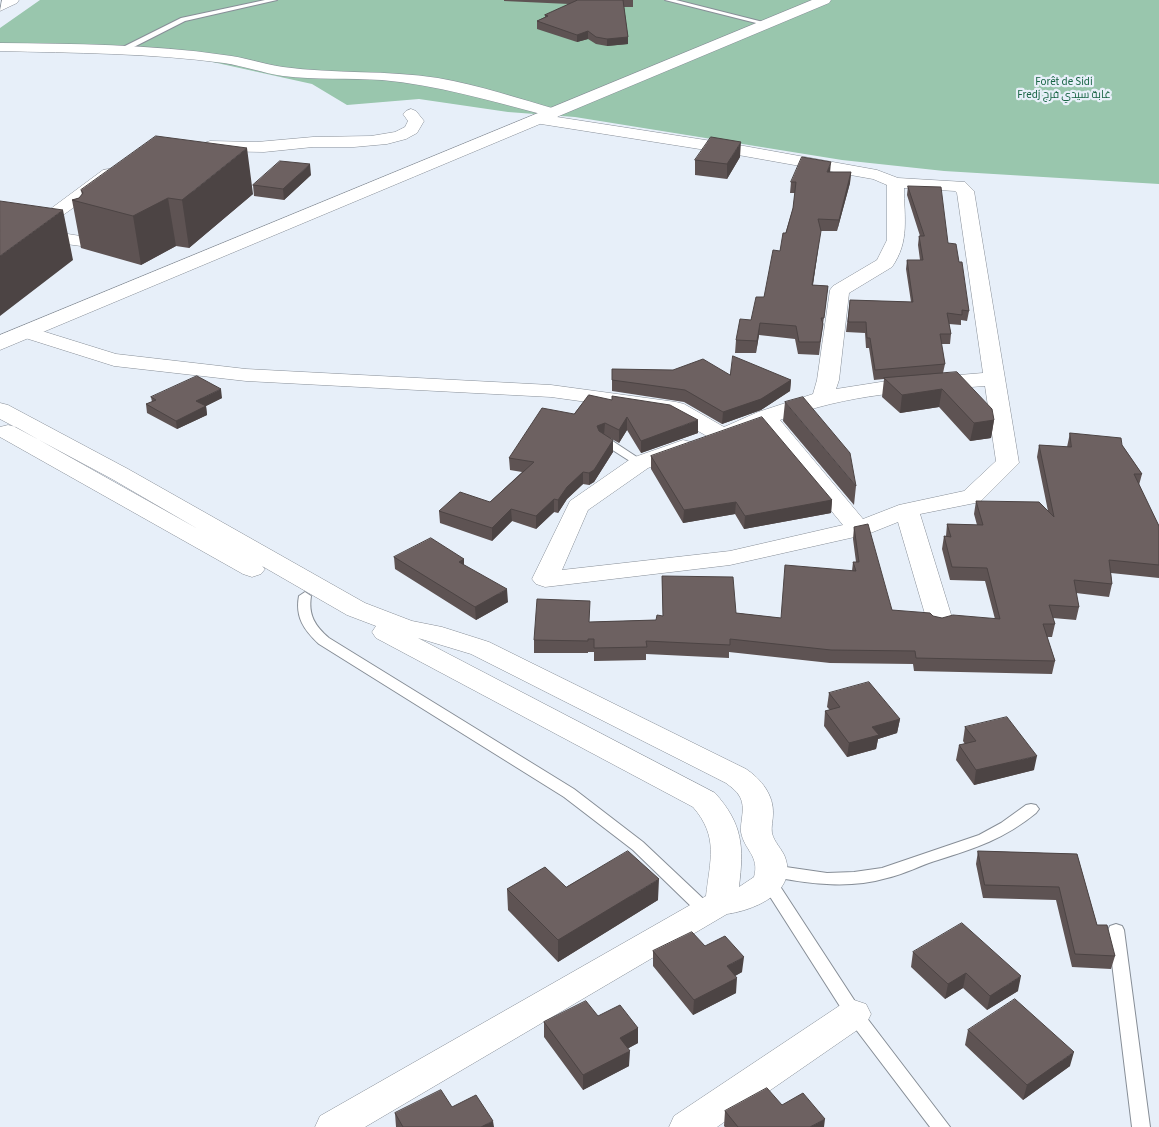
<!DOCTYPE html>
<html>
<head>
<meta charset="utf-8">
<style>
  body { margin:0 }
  canvas { display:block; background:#e7eff9 }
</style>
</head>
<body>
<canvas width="1159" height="1127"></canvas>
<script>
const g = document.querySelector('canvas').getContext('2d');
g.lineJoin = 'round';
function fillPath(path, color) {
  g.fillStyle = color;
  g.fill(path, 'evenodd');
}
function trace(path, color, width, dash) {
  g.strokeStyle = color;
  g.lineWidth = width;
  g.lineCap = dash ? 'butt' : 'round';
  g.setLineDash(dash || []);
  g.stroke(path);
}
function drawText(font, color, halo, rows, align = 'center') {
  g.font = font + ' "Source Sans 3",Cairo,sans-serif';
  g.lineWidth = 4.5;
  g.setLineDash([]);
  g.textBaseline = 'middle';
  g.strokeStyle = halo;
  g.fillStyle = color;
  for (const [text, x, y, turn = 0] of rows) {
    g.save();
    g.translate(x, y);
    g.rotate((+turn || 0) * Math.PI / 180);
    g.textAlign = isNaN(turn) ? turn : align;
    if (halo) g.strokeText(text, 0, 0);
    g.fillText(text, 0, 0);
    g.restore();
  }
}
fillPath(new Path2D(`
  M40,0H1159V184L944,171L842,160L575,117L508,112L419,99L347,105L312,84L199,59L122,54L0,50V28Z`), '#99c6ad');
const service = new Path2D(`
  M265,0H277L185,21L122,53L115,51L181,18Z
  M665,0H676L771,24L768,26Z
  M604,437L608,438L646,463L640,466L636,465L600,442L598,440Z
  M305,592L311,596C308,615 315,626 329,638L574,789L643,842L712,907L714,911L712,915L706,917L700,915L633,850L564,797L319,644C304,630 295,617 299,596Z
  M1031,804L1036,805L1039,809L1036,813C1004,839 976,848 938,860C921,865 905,874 887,878C850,889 811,884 774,877L860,1009L950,1127H930L848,1019L760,881L762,877L767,875L764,871L766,867L772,865L827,873L854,872L882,868L979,835L1001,823L1026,805Z
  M1116,924L1122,926L1124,930L1150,1127H1132L1108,930L1110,926Z`);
const minor = new Path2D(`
  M0,43C74,44 150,44 224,55C244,57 263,64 283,67C335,74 387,70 438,78C479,85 520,99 559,110L562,113L557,117L744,146L877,170L898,178L965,182L974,191L1019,463L980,502L920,514L953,621L949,627L940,629L931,627L927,621L898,522L868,534L730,565L545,587L536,584L532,579L570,501L632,458L683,440L691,442L694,447L691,452L648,468L588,510L562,570L730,551L843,525L762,427L741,435L730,436L728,439L720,441L712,439L670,415L645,410L551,397L246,381L114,366L19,336L16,332L19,328L26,326L116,354L246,369L551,385L676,402L684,404L724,427L758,412L813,394L817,380L830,290L833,286L877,260L887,240V185L873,179L744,156L541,124L535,122L533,119L535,116L541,114C488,100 436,85 382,80C349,78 316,80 283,76C263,73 244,66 224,63C150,53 74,53 0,51ZM904,188L955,191L957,193L983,373L887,381L836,389L839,380L849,293L892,267C910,241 904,218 904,188ZM985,386L996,461L964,491L899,505L863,519L780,420C848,393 914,391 985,386Z
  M411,109L416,111L424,121L417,133L406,139L387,144L354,147H313L264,152L210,151L204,149L202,146L204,143L210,141L257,142L313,137L371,136L395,132L405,127L408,121L403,114L406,111Z
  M109,169L115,170L117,174L115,178L42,230L87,237L90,241L87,245L81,246L36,240L0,241V231L22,230L103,170Z
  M0,403L8,405L128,469L365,603L412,621L442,627L489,642L746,769C761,779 774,795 773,814C773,820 771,827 772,833C774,842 782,849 785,857C798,892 755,910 727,914L365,1127H315L320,1116L706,896C710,860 719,837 693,807L376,638L372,632L376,626L347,615L262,566L265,569L261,574L252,577L243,574L0,437V427L8,425L16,427L198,529L112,479L0,419ZM418,638L471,654L726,783C731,787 737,791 740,797C746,808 740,821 741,832C744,850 760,856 754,877L739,887C744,847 743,824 715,793Z
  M854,1000L866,1004L871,1014L866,1024L717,1127H669L674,1116L842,1004Z`);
const secondary = new Path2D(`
  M2,0H19L17,3L0,11Z
  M812,0H831L829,3L0,350V335Z`);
trace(service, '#878e97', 2);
trace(minor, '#878e97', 1);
trace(secondary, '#878e97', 1);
fillPath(service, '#fff');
fillPath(minor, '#fff');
fillPath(secondary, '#fff');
fillPath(new Path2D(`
  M504,0H633V7H624L628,37V44L607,46L596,44L588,39L577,42L537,29V21L545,17V15L569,4L504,1Z
  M740,157L727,179L695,175V160Z
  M830,172H851L850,183L837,231H820L819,243L813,285L828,286L819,355L798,354L795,339L759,335L756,353H735L736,340L751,320L764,297L780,251L793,208L795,193H790L791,182Z
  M311,175L284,200L254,196L253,185Z
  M908,186L948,243L959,262L969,311L967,321L961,320V325L949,324L951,334L950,344H941L945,364L943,373L994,420L991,438L970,441L939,407L900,413L882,397L884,379L874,380L869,348H866L865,333L846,332L850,300L911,302L906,269L907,260H920L918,245L919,236H920L907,195Z
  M81,190L253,194L189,248L176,246L141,265L81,248L72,200L79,198L82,195Z
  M612,369L730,375L791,380L790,391L761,410L722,424L684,402L612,391Z
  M589,395L698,433L641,453L627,430L619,443L610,438L613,452L594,482L589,485L583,484L567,499L558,513L554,512L536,529L512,521L492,541L440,523L439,511L490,502L522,472L510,470L509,458L574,414Z
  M151,397L222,398L206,406L207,415L177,429L147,413L146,404L152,402Z
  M785,402L856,486L854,505L783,421Z
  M1070,433L1122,445L1142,474L1139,485L1159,526V578L1111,573L1112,584L1109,597L1076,593L1079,607L1076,620L1053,618L1055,624L1052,637H1047L1055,661L1052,674L914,671L913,664L830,663L729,652V658L646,654V660L594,661V652H588V653H534V640L590,622L656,620L663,616L662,576L736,613L781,618L852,571L853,562H856L853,539L854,527L892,610L942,618L995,619L985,581L950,580L942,549L944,536H946L947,524L977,525L974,514L976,501L1048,511L1037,457L1039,445L1067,447Z
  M651,456L832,500L831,513L744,529L735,514L683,523L651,469Z
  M394,557L464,559V565L508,602L476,620L395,569Z
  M829,693L900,719L897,733L878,739L876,749L847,757L824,726L825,711L830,710L827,707Z
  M965,727L1034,770L974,785L956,760L959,745L965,744L963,741Z
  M978,851L1077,854L1097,925L1115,956L1111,969L1072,967L1056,900L983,898L976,864Z
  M566,887L658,900L558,962L508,910L507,889Z
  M705,946L742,972L735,976L736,993L693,1015L653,966V951Z
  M913,952L1018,991L987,1010L963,988L945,999L911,967Z
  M598,1016L638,1028V1043L628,1048L629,1066L583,1090L544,1037V1022Z
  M968,1030L1070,1066L1023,1100L965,1045Z
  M452,1107L494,1127H396L395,1113Z
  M725,1111L824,1127H725L724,1126Z`), '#5e5353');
fillPath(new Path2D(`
  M588,31V39L577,42V35Z
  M628,37V44L607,46V39Z
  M741,142L740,157L727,179V164Z
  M247,148L253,194L189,248L182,200Z
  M831,162L830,173L827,172Z
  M310,164L311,175L284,200L283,189Z
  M851,172L850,183L837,231L839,220Z
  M168,198L176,246L141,265L133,216Z
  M63,210L73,260L0,316V256Z
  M821,231L819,243L811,297L812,285Z
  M760,323L759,335L756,353L757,341Z
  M791,380L790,391L761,410L722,424L723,412Z
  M221,389L222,398L198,410L196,401Z
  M942,389L939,407L900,413L902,395Z
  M206,406L207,415L177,429L176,421Z
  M627,417V430L619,443V430Z
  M698,420V433L641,453V441Z
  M994,420L991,438L970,441L974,423Z
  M605,423L604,435L597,438V426Z
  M613,440V452L594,482L589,485V473Z
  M583,472V484L567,499L558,513V500L567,487Z
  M554,499V512L536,529V516Z
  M832,500L831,513L744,529L745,516Z
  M736,502L735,514L683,523L684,510Z
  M511,509L512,521L492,541V528Z
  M464,559V572L459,562Z
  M507,589L508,602L476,620L475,607Z
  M900,719L897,733L878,739L876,749L847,757L849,743L872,727Z
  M1037,756L1034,770L974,785L976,770Z
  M659,879L658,900L558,962V940Z
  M744,957L742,972L726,981L727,966Z
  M966,973L963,988L945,999L948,984Z
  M1021,976L1018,991L987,1010L990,996Z
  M737,978L736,993L693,1015L694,1000Z
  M638,1028V1043L620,1053V1038Z
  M630,1051L629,1066L583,1090V1075Z
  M1074,1052L1070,1066L1023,1100L1027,1085Z
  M825,1119L824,1127H810Z
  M493,1121L494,1127H481Z`), '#4c4444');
const building = new Path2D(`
  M578,0H623L628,37L607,39L596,37L588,31L577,35L537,21L548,16L545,15Z
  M156,136L247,148L182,200L168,198L133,216L72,200L79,198L83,193L81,190Z
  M711,137L741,142L727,164L695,160Z
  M802,157L831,162L827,172H851L839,220L818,219L821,231L812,285L828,286L824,318H821L823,324L820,342H799L796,326L760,323L757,341L736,340L740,319L751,320L756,297H764L773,250L780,251L783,233H786L793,208L796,182H791Z
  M280,161L310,164L283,189L253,185Z
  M908,186L941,187L948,243L956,244L959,262H962L969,311L962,310V315L947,313L951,334H940L945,364L875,370L870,338H867L866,322H848L850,300L913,302L907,260H923L919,236H924Z
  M0,201L63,210L0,256Z
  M733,356L791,380L761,399L723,412L685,390L612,380V369L673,370L703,359L730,375Z
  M957,372L992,409L994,420L974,423L942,389L902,395L884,378Z
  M197,376L221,389L196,401L206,406L176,421L146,404L156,400L151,397Z
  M589,395L612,400V396L670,405L698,420L641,441L627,417L619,430L605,423L597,426L599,431L613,440L594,470L589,473L583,472L567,487L558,500L554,499L536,516L511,509L492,528L439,511L460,492L490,502L534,462L509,458L542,408L574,414Z
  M803,397L850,453L856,486L785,402Z
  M762,417L832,500L745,516L736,502L684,510L651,456Z
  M1070,433L1121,438L1122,445L1142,474H1134L1159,526V565L1109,560L1112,584L1074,580L1079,607L1049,605L1055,624H1043L1055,661L916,658L915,651L831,650L730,639V645L646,641L647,647L594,648V639H588V641L534,640L537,599L590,601L589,622L656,620L657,615L663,616L662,576L733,577L736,613L781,618L785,565L856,571L853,562H859L854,527L868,524L892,610L930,613L933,616L942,618L953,615L1000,619L987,568L952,567L944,536L951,537L947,524L983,525L976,501L1039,502L1054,517L1039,445L1071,447Z
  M431,538L464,559L459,562L507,589L475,607L394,557Z
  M869,682L900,719L872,727L879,735L849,743L825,711L840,707L829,693Z
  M1007,717L1037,756L976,770L959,745L976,741L965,727Z
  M628,851L659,879L558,940L507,889L545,867L566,887Z
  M978,851L1077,854L1097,925H1107L1115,956L1075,954L1059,887L985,885Z
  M962,923L1021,976L990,996L966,973L948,984L913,952Z
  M692,932L705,946L725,936L744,957L727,966L737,978L694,1000L653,951Z
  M1015,999L1074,1052L1027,1085L968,1030Z
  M586,1001L598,1016L620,1005L638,1028L620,1038L630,1051L583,1075L544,1022Z
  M767,1088L782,1105L803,1093L825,1119L810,1127H738L725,1111Z
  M441,1090L452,1107L476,1095L493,1121L481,1127H403L395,1113Z`);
fillPath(building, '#6d6161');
trace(building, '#4c4444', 1);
drawText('11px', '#186444', '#e7eff9', [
  ["Forêt de Sidi",1064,83],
  ["Fredj غابة سيدي فرج",1064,96]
]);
</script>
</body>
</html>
